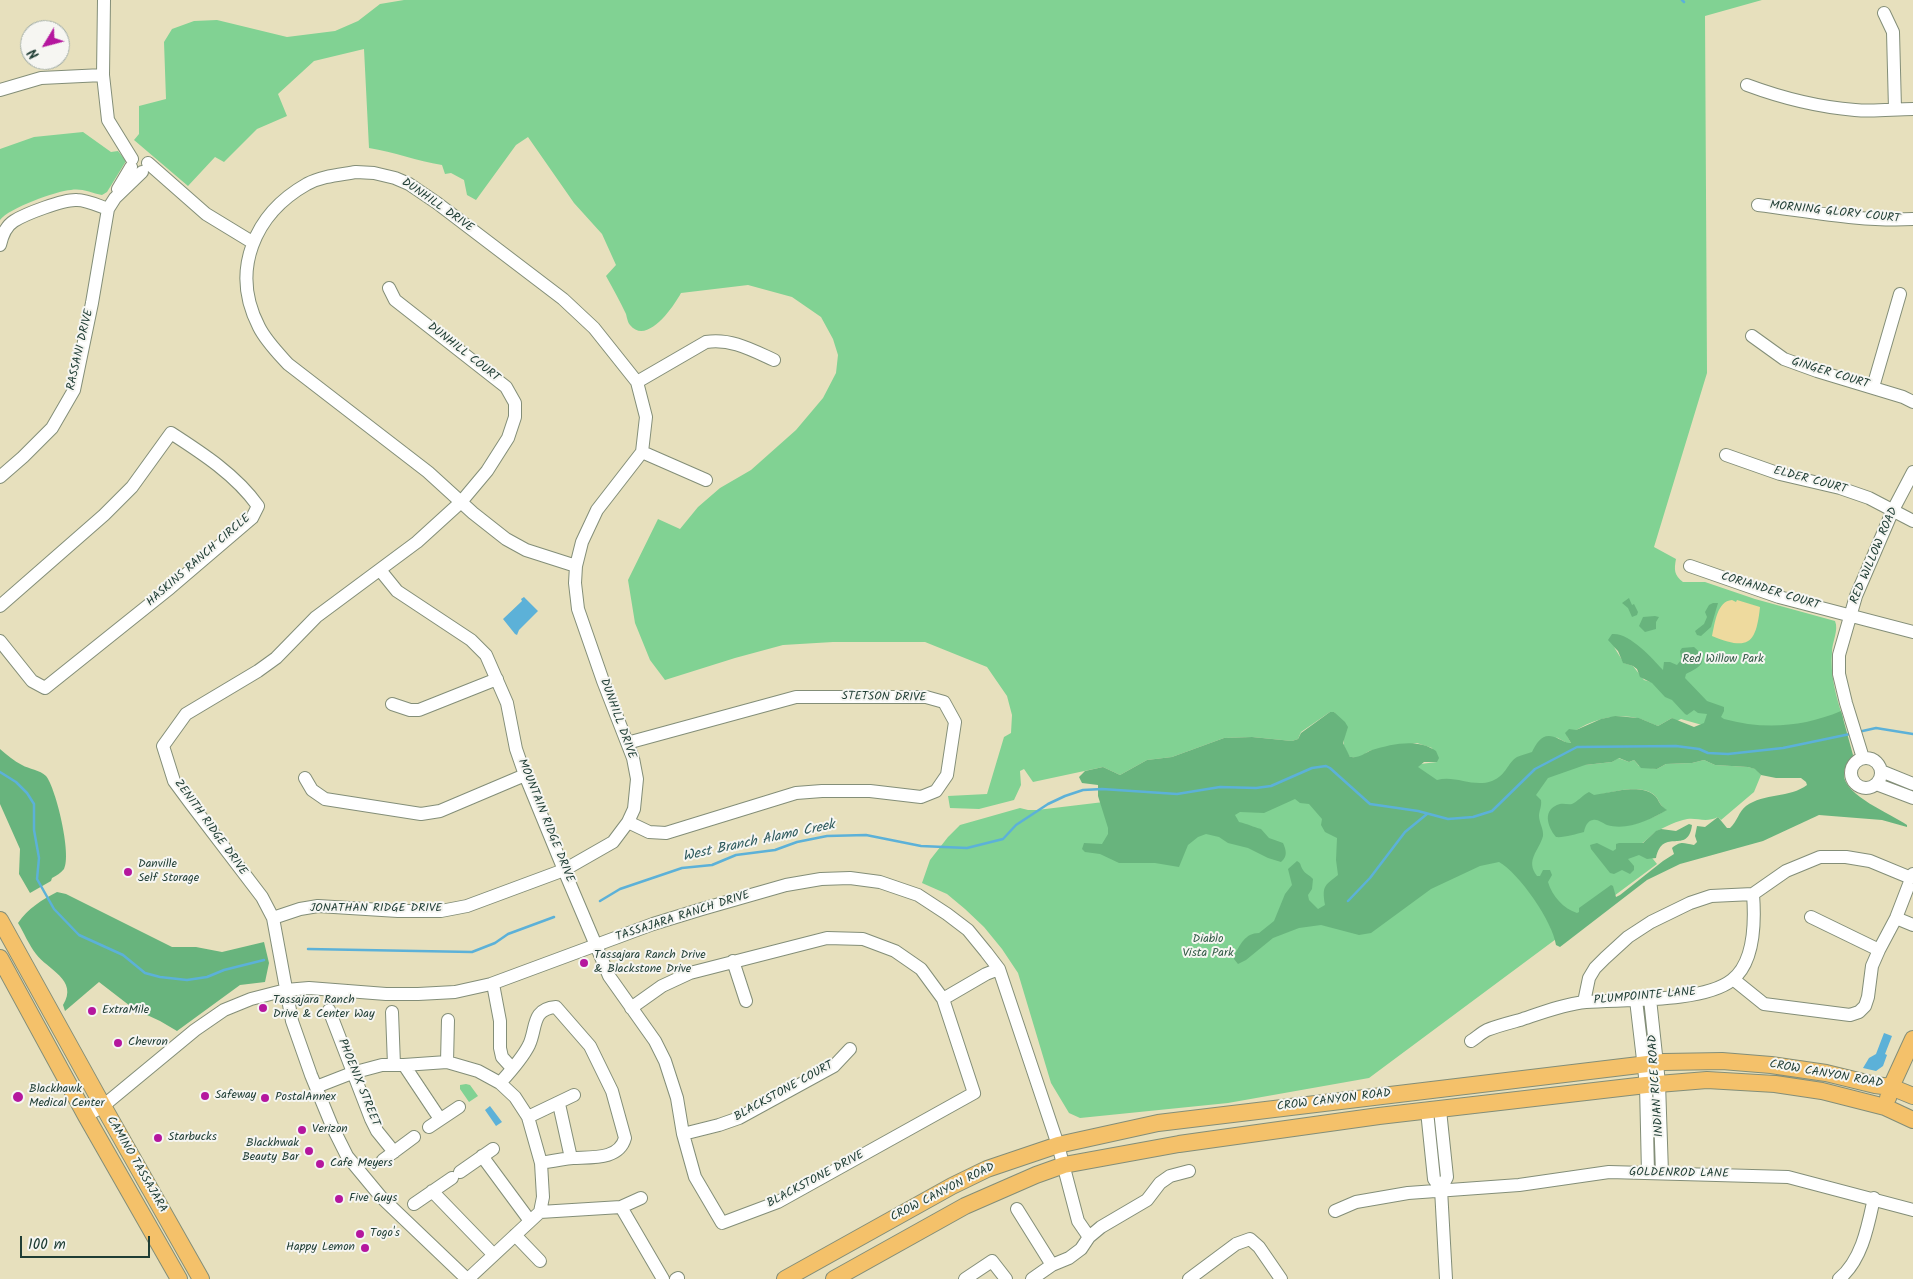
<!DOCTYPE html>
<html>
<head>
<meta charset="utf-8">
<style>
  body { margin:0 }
  #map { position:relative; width:1913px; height:1279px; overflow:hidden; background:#e7e0bd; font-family:Kalam,sans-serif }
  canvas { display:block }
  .north { position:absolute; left:20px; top:20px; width:50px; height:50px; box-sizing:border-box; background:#f6f6f2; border:1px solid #a0aca6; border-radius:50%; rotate:233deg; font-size:14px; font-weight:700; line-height:20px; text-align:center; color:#1f3d34 }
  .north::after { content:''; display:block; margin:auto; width:18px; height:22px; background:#b5179e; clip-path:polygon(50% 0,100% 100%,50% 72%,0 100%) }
  .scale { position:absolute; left:20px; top:1236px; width:130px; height:22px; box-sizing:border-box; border:2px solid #1f3d34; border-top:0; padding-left:6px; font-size:15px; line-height:18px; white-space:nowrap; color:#1f3d34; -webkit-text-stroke:4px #f6f6f2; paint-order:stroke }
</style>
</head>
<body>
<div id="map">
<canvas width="1913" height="1279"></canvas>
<div class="north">N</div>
<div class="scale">100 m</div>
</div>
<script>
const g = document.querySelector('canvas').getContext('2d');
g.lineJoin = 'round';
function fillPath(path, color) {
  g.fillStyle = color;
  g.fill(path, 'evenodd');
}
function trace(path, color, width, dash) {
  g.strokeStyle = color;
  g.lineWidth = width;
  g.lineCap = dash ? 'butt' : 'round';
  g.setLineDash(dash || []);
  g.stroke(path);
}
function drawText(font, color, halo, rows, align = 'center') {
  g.font = font + ' Kalam,sans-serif';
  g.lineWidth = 4;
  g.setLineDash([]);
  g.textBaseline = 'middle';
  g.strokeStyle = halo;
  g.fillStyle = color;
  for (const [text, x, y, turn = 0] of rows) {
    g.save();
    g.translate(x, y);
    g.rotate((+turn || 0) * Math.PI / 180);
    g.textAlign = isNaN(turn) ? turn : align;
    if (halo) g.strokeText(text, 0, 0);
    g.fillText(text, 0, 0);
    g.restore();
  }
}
fillPath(new Path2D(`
  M404,0H1762L1705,16L1707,373L1654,547L1676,559C1674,570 1674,575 1683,582H1705L1755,599L1835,621C1839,630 1832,642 1832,652C1830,675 1836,696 1843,718L1737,735L1681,719L1677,721L1672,718L1658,726C1651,724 1644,719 1637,718C1611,713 1588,721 1567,736L1571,743H1567L1556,737L1585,765L1612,762L1618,758L1629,762L1634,760L1639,766L1657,769L1666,764L1692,763L1704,760L1715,765L1748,767L1756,769L1761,775L1754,792L1721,820L1718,817C1704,824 1696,816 1683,820C1675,822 1659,829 1653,834C1649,837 1646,841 1641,844L1657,864L1369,1078L1228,1103L1080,1118L1069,1113L1051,1083L1018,973L1002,949L984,927L965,909L947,894L922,883L930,860L948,837L960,825L1020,808L1028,810H1037L1437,762L1432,748L1417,743L1369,751L1359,758L1350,757C1344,749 1341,742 1346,732L1334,712H1330L1301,732L1298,739L1292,741L1252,737L1224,738L1172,757L1147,760L1120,775L1103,767L1033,782L1024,769L1020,771L1021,785L1014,800L979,809L950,808L948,796L987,794L1004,737L1011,733L1012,715L1007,696L987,667L925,642H833L783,645L735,658L665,680L650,660L635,623L628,580L658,519L680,529L698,507L720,488L751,470L796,430L823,398L836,373L838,355L833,339L821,317L792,297L748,285L681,293C674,306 647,346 630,325C628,323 627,318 626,314C620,301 613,289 606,276L616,265L602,234L574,203L528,137L516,145L476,200L467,195L464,180L451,173L445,174L442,165C417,161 394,152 369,148L364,49L314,61L278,94L287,116L257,129L224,162L215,157L188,186L134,140L139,134V106L166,99L164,42L172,29L194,21L217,20L287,37L335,31L358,21L380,4ZM1614,647L1651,682L1644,680L1633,666L1624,663ZM1622,790C1632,789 1650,787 1657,798C1660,803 1661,806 1666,810L1656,816L1635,824L1602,794Z
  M83,132L111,152L118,151L126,161L107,192L102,195C91,193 82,188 71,190C56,191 9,208 0,220V149L34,137Z
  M466,1084L470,1085L478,1096L469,1102L460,1089V1085Z`), '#81d293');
fillPath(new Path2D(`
  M1629,598L1632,605L1634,604L1638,612L1637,615L1632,617L1628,608L1622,603Z
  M1713,603H1718L1711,627L1701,636L1697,635L1695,631L1704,624L1707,617L1705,612L1709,605Z
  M1655,616L1659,617L1656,622V629L1645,632L1639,626L1643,617Z
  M1612,634C1629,632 1652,658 1663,670L1664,662H1670L1677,665L1681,660L1680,651L1682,648L1694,647C1712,662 1698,668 1686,674L1685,678L1707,701L1724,707V711L1721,717L1724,719C1764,730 1803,727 1841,711L1853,755C1851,763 1843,766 1844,775C1844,795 1891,814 1907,825V827L1882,820L1819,815L1763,841L1680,864L1647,880L1560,947L1556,945C1553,922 1519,873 1499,862L1480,866L1431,889L1371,933L1359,935L1321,925L1299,928L1273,938L1246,960L1238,964L1234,959V956C1240,945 1245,933 1259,933L1274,921L1285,894L1292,885L1288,869L1297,861C1302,864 1300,866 1303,870C1305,874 1310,875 1313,879L1312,889L1308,895L1309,900L1318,909L1325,905C1322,886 1324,886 1338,875L1336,860L1337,838L1325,832L1321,825L1322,819L1309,804L1300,803L1295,799L1264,813L1240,812L1235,815L1239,822C1248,824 1253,827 1261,829L1269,838L1283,843C1286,850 1288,856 1281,862L1268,858L1248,848L1228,843L1219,837L1206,834L1198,837L1188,845L1179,867L1155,863H1119L1100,854L1085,852L1082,849L1084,843L1102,844L1108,834V828L1098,796V785L1082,783L1079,777L1085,771L1103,767L1120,775L1147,760L1172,757L1224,738L1252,737L1292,741L1298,739L1301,733L1330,712H1334L1345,722L1348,727L1343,743L1350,757C1361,758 1362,754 1372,750C1392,744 1418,738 1436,751L1439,758L1437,762H1424L1418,767L1437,780C1456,775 1473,788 1492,781C1507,775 1507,763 1517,757C1521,755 1527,754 1532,752C1538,740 1544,731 1559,739C1564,741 1566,743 1571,743L1565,733L1569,729L1576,730L1601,719L1615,716L1639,718L1658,726L1672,718L1694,727L1704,723L1707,714L1698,713L1694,710L1687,715L1685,714L1672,700L1665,697L1652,683L1640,677L1637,669L1633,666L1623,663L1618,651L1608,640ZM1619,758L1629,762L1634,760L1641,768L1657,769L1666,764L1692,763L1704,760L1715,765L1748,767L1755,769L1761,775L1776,778H1801L1806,782L1807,785C1790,798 1764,793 1746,806C1739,811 1737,822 1730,828H1727L1718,817L1705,827L1697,826L1695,836L1697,842L1694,845C1684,844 1682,840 1672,848L1674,854L1663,861L1620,895L1616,897L1613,886L1611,885L1579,908V912L1577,913C1564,909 1552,896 1548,882L1552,875L1550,870H1543L1540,876H1537C1525,860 1539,851 1543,836C1544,830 1539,822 1539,816C1539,811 1542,806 1541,800L1536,795L1548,778L1585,765L1612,762Z
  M0,749C7,755 14,761 22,765C29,769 40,770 46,776C56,788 72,855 64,869C61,873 56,876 52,878L51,881L30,893L19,874L20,849L0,804Z
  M1622,790C1632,789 1646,788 1654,795C1660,800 1657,803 1667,810C1650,820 1627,831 1607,825C1602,823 1598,819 1593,820C1587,821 1585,827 1584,832C1576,834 1563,838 1556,837C1547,826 1542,809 1560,804C1564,803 1568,805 1572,804C1577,802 1583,795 1589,792L1594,795Z
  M1689,824L1692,825C1688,856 1663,826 1656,858L1647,859L1639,855L1628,859L1634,866V870L1630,874L1622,870L1614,874L1610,873L1591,849L1590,845L1597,843L1613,851L1616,849V844L1619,843H1643L1656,831L1661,829L1676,831Z
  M57,892L66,894L172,947H196L222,952L264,942L269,963L265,982L240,985L177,1031L160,1021L134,1009L99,982L65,1011L63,1005C79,980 47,969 36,954C29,945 24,933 18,923C28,908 42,900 57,892Z`), '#68b47d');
fillPath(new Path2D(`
  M1732,600L1736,602L1737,600L1760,607C1756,646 1747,650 1712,636C1715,623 1717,601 1732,600Z`), '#eeda9e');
fillPath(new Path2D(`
  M524,597L538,611L519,630L517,635L515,634L503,619L522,601L521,599Z
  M1884,1033L1892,1036L1885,1054L1887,1055L1883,1066L1876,1071L1863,1068L1869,1058L1876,1054Z
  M490,1106L502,1122L496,1126L485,1110Z`), '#5cb1d8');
trace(new Path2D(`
  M1682,0L1684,2
  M1858,732L1876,728L1913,734
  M0,772L16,782L27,793L34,804V830L39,858L37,879L54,909L79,935L123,955L145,973L160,977L187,980L207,977L224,970L264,960
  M600,901L620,889L682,868L712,865L736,855L775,850L797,842L827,836L866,835L921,846L967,848L1003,839L1016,825L1048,804L1065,796L1083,790L1102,789L1177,794L1220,787L1256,788L1271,786L1312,768L1326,766L1330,768L1370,804L1418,811L1448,819L1473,817L1492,811L1535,769L1577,747L1676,746L1699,749L1708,753L1728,754L1783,748L1850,734
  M1348,901L1370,878L1405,832L1427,814
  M308,949L472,952L495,943L508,934L554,917`), '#5cb1d8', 2.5);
const minor = new Path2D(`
  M104,0L103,75L108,120L132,159
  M1884,13L1893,32L1895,109
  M1747,85C1782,98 1818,107 1855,110C1874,112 1894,109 1913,109
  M0,90L41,78L103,75
  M148,163L206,214L252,242
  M356,172L374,173L395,178L409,184L437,203L563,299L594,328L637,382L646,417L642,452L597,510L582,542L576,566L526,550L506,539L473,513L428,472L288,364C278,353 266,341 259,327C230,271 254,214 307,184C322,176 339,175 356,172Z
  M118,189L131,167
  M1758,205C1808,211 1862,222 1913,219
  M0,245C2,236 6,226 14,221C25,214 64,199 77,200C87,200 99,206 108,209
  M389,288L395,300L506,387L515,403V417L508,438L487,471L461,502L417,542L316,617L276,658L258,671L186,714L163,746L174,781L191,804L262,897L273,918L292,1021L311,1075L332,1126L347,1156L381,1197L467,1279
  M1752,336L1784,359L1817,371L1903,397L1913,402
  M637,382L706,342C731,338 752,350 774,360
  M1873,387L1900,294
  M642,452L706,480
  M1726,455L1780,474L1840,488L1869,498L1913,521
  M0,477L23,457L52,428L74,390L92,303L108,209L115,198L142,172
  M1690,566L1779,597L1913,632
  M380,570L397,591L471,640L486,655L507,703L516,749L525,775L564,870L609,976L655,1041L665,1061L677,1098L683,1134L695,1177L722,1223L778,1202L974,1093L943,999L921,969L895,951L863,939L827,938L690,973L662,986L631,1008
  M0,606L104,515L132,487L171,433C202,453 236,475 258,506L252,518L170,588L45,688L32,681L0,641
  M392,704L410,710H419L497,679
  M627,743L796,697H926L944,702L955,722L947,775L936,791L921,797L870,791H822L796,793L666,833L649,832L628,822
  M1851 773a15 15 0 1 1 30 0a15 15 0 1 1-30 0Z
  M1863,758L1846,703L1839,674V655L1856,596L1893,510L1913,472
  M1881,771L1913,784
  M305,778L312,790L325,799L421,814L440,811L525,775
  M1876,784L1913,798
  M1811,917L1879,950
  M273,918L300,909L318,906L398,911H441L467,906L564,870L613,842L628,822L634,809L637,779L633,758L603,681L578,609L575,583L576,566
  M1896,918L1913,925
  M733,961L746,1001
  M1733,979L1764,1004L1850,1015L1859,1012L1865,1006L1868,997L1872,966L1879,950L1896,918L1913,874
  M493,984L500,1021V1048L502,1057L512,1068
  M943,999L986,974L999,969
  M1650,999L1659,1083L1662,1173
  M1636,1000L1646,1085L1648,1173
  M1584,1002L1589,978L1595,968L1605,958L1628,937L1651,922L1690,903L1711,896L1753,894L1786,871L1820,857H1846L1870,861L1911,878
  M329,1010L371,1119L377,1131L394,1152
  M392,1012L394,1065
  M1471,1041C1476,1038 1481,1033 1487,1030C1497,1026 1509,1023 1520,1020C1541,1013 1564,1004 1586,1002C1623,999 1703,1003 1732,980C1755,962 1755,920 1753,894
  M447,1062L448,1020
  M404,1065L440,1119
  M500,1083C510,1072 522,1059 529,1045C537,1028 531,1009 556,1007L590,1046L612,1091L625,1138C619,1160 592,1157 573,1158C562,1159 552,1161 541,1163
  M316,1087L352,1073L382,1065H404L447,1062L478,1071L500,1083L515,1097L528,1117L541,1163L543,1197L540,1212L468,1279
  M559,1104L571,1158
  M1440,1110L1447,1177L1441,1189L1446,1279
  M1427,1111L1434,1179L1441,1189
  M86,1116L103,1106L195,1030L224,1010L251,999L286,990L309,988L386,994H418L455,992L491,984L653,924L702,909L786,885L821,879L850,878L880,882L918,895L947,914L968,930L986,952L999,969L1058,1145L1078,1221L1089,1237
  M528,1117L574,1095
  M429,1127L459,1107
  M683,1134L719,1125L739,1118L834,1066L850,1049
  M482,1156L530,1221
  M383,1160L414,1137
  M460,1172L493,1149
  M432,1191L493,1254
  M414,1204L452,1178
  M621,1207L641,1198
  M1017,1209L1052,1265
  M1335,1211L1356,1202L1408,1193L1519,1185L1609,1172L1788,1177L1913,1210
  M540,1212L621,1207L663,1279
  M515,1235L540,1261
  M676,1279L678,1278
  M965,1279L992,1261L1006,1279
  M1032,1279L1052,1265L1069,1258L1081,1249L1089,1237L1101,1227L1147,1200L1160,1183L1170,1176L1189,1171
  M1189,1279L1236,1244L1250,1239L1259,1247L1281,1279
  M1839,1279C1862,1260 1868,1226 1874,1198`);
const major = new Path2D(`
  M0,920L103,1106L201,1279
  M0,958L86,1116L179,1279
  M1888,1098L1891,1087L1913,1039
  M785,1279L952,1186L987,1169L1058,1145L1158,1123L1664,1062L1722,1061L1771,1065L1826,1073L1875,1085L1891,1087L1913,1096
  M834,1279L965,1206L1036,1175L1064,1165L1179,1144L1379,1116L1646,1085L1707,1080L1775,1084L1822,1091L1885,1107L1913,1120`);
trace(minor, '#838e78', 14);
trace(major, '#838e78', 18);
trace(minor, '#fff', 12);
trace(major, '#f4c16a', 16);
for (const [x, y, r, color] of [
  [128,872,5,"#b5179e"],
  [584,963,5,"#b5179e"],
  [263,1008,5,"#b5179e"],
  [92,1011,5,"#b5179e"],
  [118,1043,5,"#b5179e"],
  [205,1096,5,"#b5179e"],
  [18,1097,6,"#b5179e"],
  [265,1098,5,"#b5179e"],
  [302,1130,5,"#b5179e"],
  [158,1138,5,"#b5179e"],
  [309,1151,5,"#b5179e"],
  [320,1164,5,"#b5179e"],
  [339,1199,5,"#b5179e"],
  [360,1234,5,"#b5179e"],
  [365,1248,5,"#b5179e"]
]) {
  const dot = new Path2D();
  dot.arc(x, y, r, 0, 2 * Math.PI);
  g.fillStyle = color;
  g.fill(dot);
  trace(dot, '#f6f6f2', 2);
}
drawText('12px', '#1f3d34', '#f6f6f2', [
  ["DUNHILL DRIVE",437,206,35],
  ["MORNING GLORY COURT",1835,213,6],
  ["RASSANI DRIVE",81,350,-77],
  ["DUNHILL COURT",463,353,38],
  ["GINGER COURT",1830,374,17],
  ["ELDER COURT",1810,481,15],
  ["RED WILLOW ROAD",1875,556,-67],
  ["HASKINS RANCH CIRCLE",199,561,-41],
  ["CORIANDER COURT",1770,592,17],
  ["STETSON DRIVE",884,698,1],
  ["DUNHILL DRIVE",617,719,70],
  ["MOUNTAIN RIDGE DRIVE",545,821,68],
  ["ZENITH RIDGE DRIVE",210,828,54],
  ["JONATHAN RIDGE DRIVE",376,909],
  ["TASSAJARA RANCH DRIVE",683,917,-18],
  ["PLUMPOINTE LANE",1645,997,-5],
  ["CROW CANYON ROAD",1826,1075,10],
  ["PHOENIX STREET",358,1083,68],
  ["INDIAN RICE ROAD",1657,1086,-94],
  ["BLACKSTONE COURT",784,1092,-29],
  ["CROW CANYON ROAD",1334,1101,-7],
  ["CAMINO TASSAJARA",136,1165,60],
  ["GOLDENROD LANE",1679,1174,1],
  ["BLACKSTONE DRIVE",816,1180,-28],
  ["CROW CANYON ROAD",943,1193,-27]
]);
drawText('12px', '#335b47', '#f6f6f2', [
  ["Red Willow Park",1723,660],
  ["Diablo",1208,940],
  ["Vista Park",1208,954]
]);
drawText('12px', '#1f3d34', '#f6f6f2', [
  ["Danville",138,865],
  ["Self Storage",138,879],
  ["Tassajara Ranch Drive",594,956],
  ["& Blackstone Drive",594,970],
  ["Tassajara Ranch",273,1001],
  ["Drive & Center Way",273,1015],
  ["ExtraMile",102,1011],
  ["Chevron",128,1043],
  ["Blackhawk",29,1090],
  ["Medical Center",29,1104],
  ["Safeway",215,1096],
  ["PostalAnnex",275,1098],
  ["Verizon",312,1130],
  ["Starbucks",168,1138],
  ["Blackhwak",299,1144,"right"],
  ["Beauty Bar",299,1158,"right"],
  ["Cafe Meyers",330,1164],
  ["Five Guys",349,1199],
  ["Togo's",370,1234],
  ["Happy Lemon",355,1248,"right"]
], 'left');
drawText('italic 14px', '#2e5a5d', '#f6f6f2', [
  ["West Branch Alamo Creek",759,842,-12]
]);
</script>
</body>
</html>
